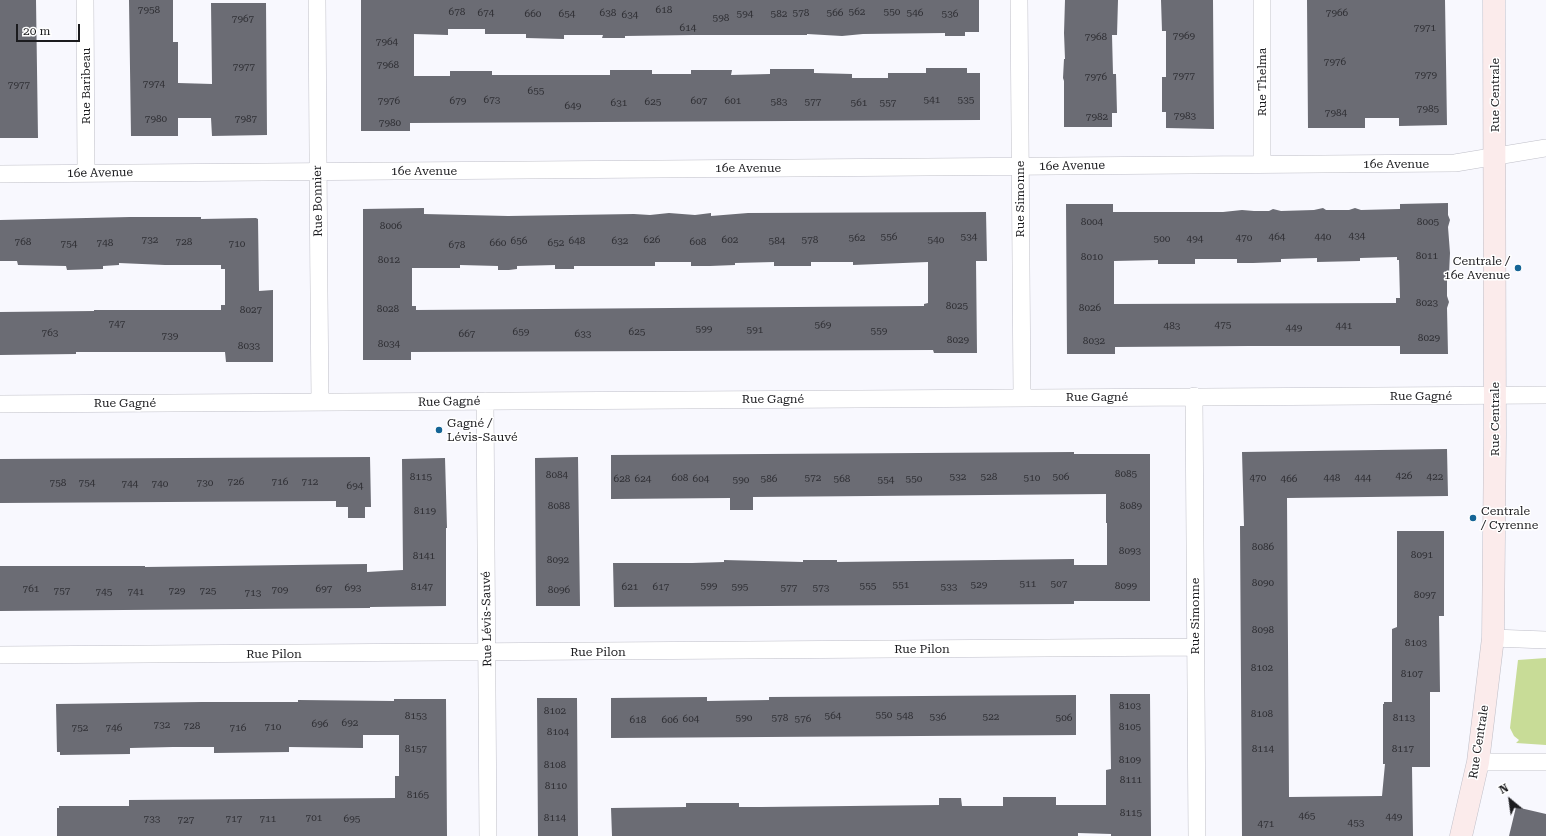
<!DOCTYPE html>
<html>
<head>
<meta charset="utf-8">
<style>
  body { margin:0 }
  #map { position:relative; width:1546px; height:836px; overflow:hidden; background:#f8f8fe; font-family:"Roboto Serif",serif }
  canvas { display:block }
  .north { position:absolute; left:1490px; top:780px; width:40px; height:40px; -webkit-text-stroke:3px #fff; paint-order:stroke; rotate:331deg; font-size:11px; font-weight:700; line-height:16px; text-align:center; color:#1b1b1e }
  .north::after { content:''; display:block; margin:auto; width:14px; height:18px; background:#1b1b1e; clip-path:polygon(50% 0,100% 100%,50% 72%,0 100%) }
  .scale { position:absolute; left:16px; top:24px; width:64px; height:18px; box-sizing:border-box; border:2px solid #1b1b1e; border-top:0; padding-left:5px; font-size:12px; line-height:14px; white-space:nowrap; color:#1b1b1e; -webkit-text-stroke:3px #fff; paint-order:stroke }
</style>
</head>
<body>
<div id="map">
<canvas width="1546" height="836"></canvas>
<div class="north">N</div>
<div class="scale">20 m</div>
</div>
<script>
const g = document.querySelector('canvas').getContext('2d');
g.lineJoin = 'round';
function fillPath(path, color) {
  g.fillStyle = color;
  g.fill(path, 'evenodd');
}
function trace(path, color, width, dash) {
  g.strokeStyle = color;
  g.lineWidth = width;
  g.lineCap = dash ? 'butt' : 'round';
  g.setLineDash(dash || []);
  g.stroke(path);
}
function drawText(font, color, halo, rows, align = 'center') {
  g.font = font + ' "Roboto Serif",serif';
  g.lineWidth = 3;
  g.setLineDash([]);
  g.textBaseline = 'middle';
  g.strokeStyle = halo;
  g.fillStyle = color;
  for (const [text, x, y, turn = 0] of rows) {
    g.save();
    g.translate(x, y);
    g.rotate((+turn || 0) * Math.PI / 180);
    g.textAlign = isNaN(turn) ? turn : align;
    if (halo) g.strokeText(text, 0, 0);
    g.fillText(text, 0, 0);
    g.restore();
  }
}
fillPath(new Path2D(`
  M1546,658V745L1516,743L1519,740L1514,736L1510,728L1518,660Z`), '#c8dc97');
fillPath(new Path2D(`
  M0,0H36L38,138H0Z
  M129,0H173V42H178V83L212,84L211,3H266L267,135L212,136L211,118H178V136H131Z
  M361,0H979V32H965V36H945V33L863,34L842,36L807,34V35H693L625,36V38H602L603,35H564V39L526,38V34H485V29H448V35L414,34V76H450V71H492V75H610V70H652V74H691V70H732L731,75L770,74V69H814V73L852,74V78H888V73H926V68H967V73H980V120L410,123V131H361Z
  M1065,0H1118L1117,35H1112L1113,74H1116L1117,113H1112V127H1064V81L1063,78L1064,59H1065L1064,33Z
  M1161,0H1213L1214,129L1166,128V112H1162V77H1166V31H1162Z
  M1307,0H1445L1447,125L1399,126V118H1365V128H1308Z
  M1448,203V215L1450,220L1448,227L1450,253L1449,274H1447V296L1449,302L1447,308L1448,354H1400V346H1248L1115,347V354H1067L1066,204H1113V212H1223L1242,210L1254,211H1269L1273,209L1281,211L1314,210L1323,208L1326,210H1349L1355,208L1361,210L1400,209V204ZM1397,257V260H1399L1400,298H1396V303L1114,304V261L1158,260V264H1195V259H1237V263H1253L1281,262V259L1317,258V262L1360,261V258Z
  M424,208V214L508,216L634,214L650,215L669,213L695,215L711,213V216L748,213L986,212L987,261H976L977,353H934L933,350L411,352V360H363V209ZM655,262H691V266H710L735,265V263L774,262V266H811V262H853V265L928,262V303L924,304V306L416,310V306H412V268H460V265L498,266V270H509L517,269V266L555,265V269H574V266H655Z
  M130,217H201V219L256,218L258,219L259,291L273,290V362H226L225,352H76V354L0,355V312L94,311V310H221V305H225V269H221V265H165L119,263V265L103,266V269L67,270L66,266L18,265L17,261H0V220Z
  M1447,449L1448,496L1287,498L1289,797L1382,796L1385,764H1383V704H1384V702H1392V629L1397,627V531H1444V616H1439L1440,692H1430V767H1412L1413,836H1242L1240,526H1244L1242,452Z
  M1074,452V454H1150V601H1074V604L614,607L613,563H692L724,562V560L803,562V560H837V562L1074,559V565H1107V523H1106V494L753,497V510H730V498L611,499V455Z
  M370,457L371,507H365V518H348V507H336V501L0,503V459Z
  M578,457L580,606H536L535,458Z
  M445,458L447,528H446V606L370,607V608L0,611V566H145V567L367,564V572L403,570L402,459Z
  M1110,694H1150L1151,836H1111V834L1078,833V836H612L611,808L686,807V803H739V807H761L939,805V798H961L962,806H1003V797H1056V805H1106V770L1111,769Z
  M1076,695V735L611,738V698L707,697V701L769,700V697Z
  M537,698H577L578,836H538Z
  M394,699H446L447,836H57V808H59V806H129V800L395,798V776H399V735H363V748L289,747V752L214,753V747H173L130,748V754L60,755V752H57L56,704L202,702H298V700L394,701Z
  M1516,807L1546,814V836H1509Z`), '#6b6c74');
const street = new Path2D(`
  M85,0L86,173
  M317,0C317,134 319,268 320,402
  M1019,0L1022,397
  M1262,0V164
  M0,174L1455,163L1546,148
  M1194,396L1197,836
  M485,401L488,836
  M0,404L1546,395
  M1493,638L1546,640
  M0,655L1195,647
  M1478,762H1546`);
const secondary = new Path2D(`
  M1461,836L1478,762L1493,638L1495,434L1494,0`);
trace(street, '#bfbfc8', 18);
trace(secondary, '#bfbfc8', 23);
trace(street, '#fff', 17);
trace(secondary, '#fbebeb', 22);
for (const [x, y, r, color] of [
  [1518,268,4,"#146496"],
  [439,430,4,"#146496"],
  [1473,518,4,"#146496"]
]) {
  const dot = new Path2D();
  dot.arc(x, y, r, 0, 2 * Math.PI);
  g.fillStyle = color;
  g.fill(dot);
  trace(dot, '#fff', 1.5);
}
drawText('10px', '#2f2f34', null, [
  ["7958",149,10],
  ["618",664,10],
  ["678",457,12],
  ["562",857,12],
  ["550",892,12],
  ["674",486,13],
  ["638",608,13],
  ["578",801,13],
  ["566",835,13],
  ["546",915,13],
  ["7966",1337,13],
  ["660",533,14],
  ["654",567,14],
  ["594",745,14],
  ["582",779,14],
  ["536",950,14],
  ["634",630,15],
  ["598",721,18],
  ["7967",243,19],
  ["614",688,28],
  ["7971",1425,28],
  ["7969",1184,36],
  ["7968",1096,37],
  ["7964",387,42],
  ["7976",1335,62],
  ["7968",388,65],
  ["7977",244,67],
  ["7979",1426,75],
  ["7977",1184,76],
  ["7976",1096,77],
  ["7974",154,84],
  ["7977",19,85],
  ["655",536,91],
  ["673",492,100],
  ["541",932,100],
  ["535",966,100],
  ["7976",389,101],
  ["679",458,101],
  ["607",699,101],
  ["601",733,101],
  ["625",653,102],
  ["583",779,102],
  ["577",813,102],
  ["631",619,103],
  ["561",859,103],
  ["557",888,103],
  ["649",573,106],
  ["7985",1428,109],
  ["7984",1336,113],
  ["7983",1185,116],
  ["7982",1097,117],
  ["7980",156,119],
  ["7987",246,119],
  ["7980",390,123],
  ["8004",1092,222],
  ["8005",1428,222],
  ["8006",391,226],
  ["434",1357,236],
  ["556",889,237],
  ["534",969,237],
  ["464",1277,237],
  ["440",1323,237],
  ["562",857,238],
  ["470",1244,238],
  ["500",1162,239],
  ["494",1195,239],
  ["732",150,240],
  ["626",652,240],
  ["602",730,240],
  ["578",810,240],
  ["540",936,240],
  ["656",519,241],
  ["648",577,241],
  ["632",620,241],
  ["584",777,241],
  ["768",23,242],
  ["728",184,242],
  ["608",698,242],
  ["748",105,243],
  ["660",498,243],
  ["652",556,243],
  ["754",69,244],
  ["710",237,244],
  ["678",457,245],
  ["8011",1427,256],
  ["8010",1092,257],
  ["8012",389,260],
  ["8023",1427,303],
  ["8025",957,306],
  ["8026",1090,308],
  ["8028",388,309],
  ["8027",251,310],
  ["747",117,324],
  ["569",823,325],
  ["475",1223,325],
  ["483",1172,326],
  ["441",1344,326],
  ["449",1294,328],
  ["599",704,329],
  ["591",755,330],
  ["559",879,331],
  ["659",521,332],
  ["625",637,332],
  ["763",50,333],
  ["667",467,334],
  ["633",583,334],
  ["739",170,336],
  ["8029",1429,338],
  ["8029",958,340],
  ["8032",1094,341],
  ["8034",389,344],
  ["8033",249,346],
  ["8085",1126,474],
  ["8084",557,475],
  ["426",1404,476],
  ["8115",421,477],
  ["532",958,477],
  ["528",989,477],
  ["506",1061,477],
  ["422",1435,477],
  ["608",680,478],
  ["572",813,478],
  ["510",1032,478],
  ["470",1258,478],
  ["448",1332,478],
  ["444",1363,478],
  ["628",622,479],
  ["624",643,479],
  ["604",701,479],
  ["586",769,479],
  ["568",842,479],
  ["550",914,479],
  ["466",1289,479],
  ["590",741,480],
  ["554",886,480],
  ["726",236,482],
  ["716",280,482],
  ["712",310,482],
  ["758",58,483],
  ["754",87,483],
  ["730",205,483],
  ["744",130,484],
  ["740",160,484],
  ["694",355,486],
  ["8088",559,506],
  ["8089",1131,506],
  ["8119",425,511],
  ["8086",1263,547],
  ["8093",1130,551],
  ["8091",1422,555],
  ["8141",424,556],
  ["8092",558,560],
  ["8090",1263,583],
  ["511",1028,584],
  ["507",1059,584],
  ["551",901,585],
  ["529",979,585],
  ["599",709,586],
  ["555",868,586],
  ["8099",1126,586],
  ["8147",422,587],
  ["621",630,587],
  ["617",661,587],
  ["595",740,587],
  ["533",949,587],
  ["693",353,588],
  ["577",789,588],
  ["573",821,588],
  ["761",31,589],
  ["697",324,589],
  ["709",280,590],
  ["8096",559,590],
  ["757",62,591],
  ["729",177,591],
  ["725",208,591],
  ["745",104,592],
  ["741",136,592],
  ["713",253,593],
  ["8097",1425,595],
  ["8098",1263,630],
  ["8103",1416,643],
  ["8102",1262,668],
  ["8107",1412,674],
  ["8103",1130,706],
  ["8102",555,711],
  ["8108",1262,714],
  ["550",884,715],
  ["8153",416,716],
  ["564",833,716],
  ["548",905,716],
  ["536",938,717],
  ["522",991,717],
  ["590",744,718],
  ["578",780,718],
  ["506",1064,718],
  ["8113",1404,718],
  ["604",691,719],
  ["576",803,719],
  ["618",638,720],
  ["606",670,720],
  ["692",350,723],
  ["696",320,724],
  ["732",162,725],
  ["728",192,726],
  ["710",273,727],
  ["8105",1130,727],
  ["752",80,728],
  ["746",114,728],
  ["716",238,728],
  ["8104",558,732],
  ["8157",416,749],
  ["8114",1263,749],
  ["8117",1403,749],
  ["8109",1130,760],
  ["8108",555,765],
  ["8111",1131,780],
  ["8110",556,786],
  ["8165",418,795],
  ["8115",1131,813],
  ["465",1307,816],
  ["449",1394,817],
  ["701",314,818],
  ["8114",555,818],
  ["733",152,819],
  ["717",234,819],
  ["711",268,819],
  ["695",352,819],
  ["727",186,820],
  ["453",1356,823],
  ["471",1266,824]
]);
drawText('12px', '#1b1b1e', '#fff', [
  ["Rue Thelma",1262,82,-90],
  ["Rue Baribeau",86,86,-90],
  ["Rue Centrale",1495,95,-90],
  ["16e Avenue",1396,164],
  ["16e Avenue",1072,166,-1],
  ["16e Avenue",748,168],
  ["16e Avenue",424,171],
  ["16e Avenue",100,173,-1],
  ["Rue Simonne",1020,199,-90],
  ["Rue Bonnier",318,201,-91],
  ["Rue Gagné",1421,396],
  ["Rue Gagné",1097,397],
  ["Rue Gagné",773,399],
  ["Rue Gagné",449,402,-1],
  ["Rue Gagné",125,403],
  ["Rue Centrale",1495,419,-90],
  ["Rue Simonne",1195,616,-90],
  ["Rue Lévis-Sauvé",487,619,-91],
  ["Rue Pilon",922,649],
  ["Rue Pilon",598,652],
  ["Rue Pilon",274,654],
  ["Rue Centrale",1479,742,-81]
]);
drawText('12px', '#1b1b1e', '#fff', [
  ["Centrale /",1510,261,"right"],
  ["16e Avenue",1510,275,"right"],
  ["Gagné /",447,423],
  ["Lévis-Sauvé",447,437],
  ["Centrale",1481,511],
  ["/ Cyrenne",1481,525]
], 'left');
</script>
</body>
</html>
